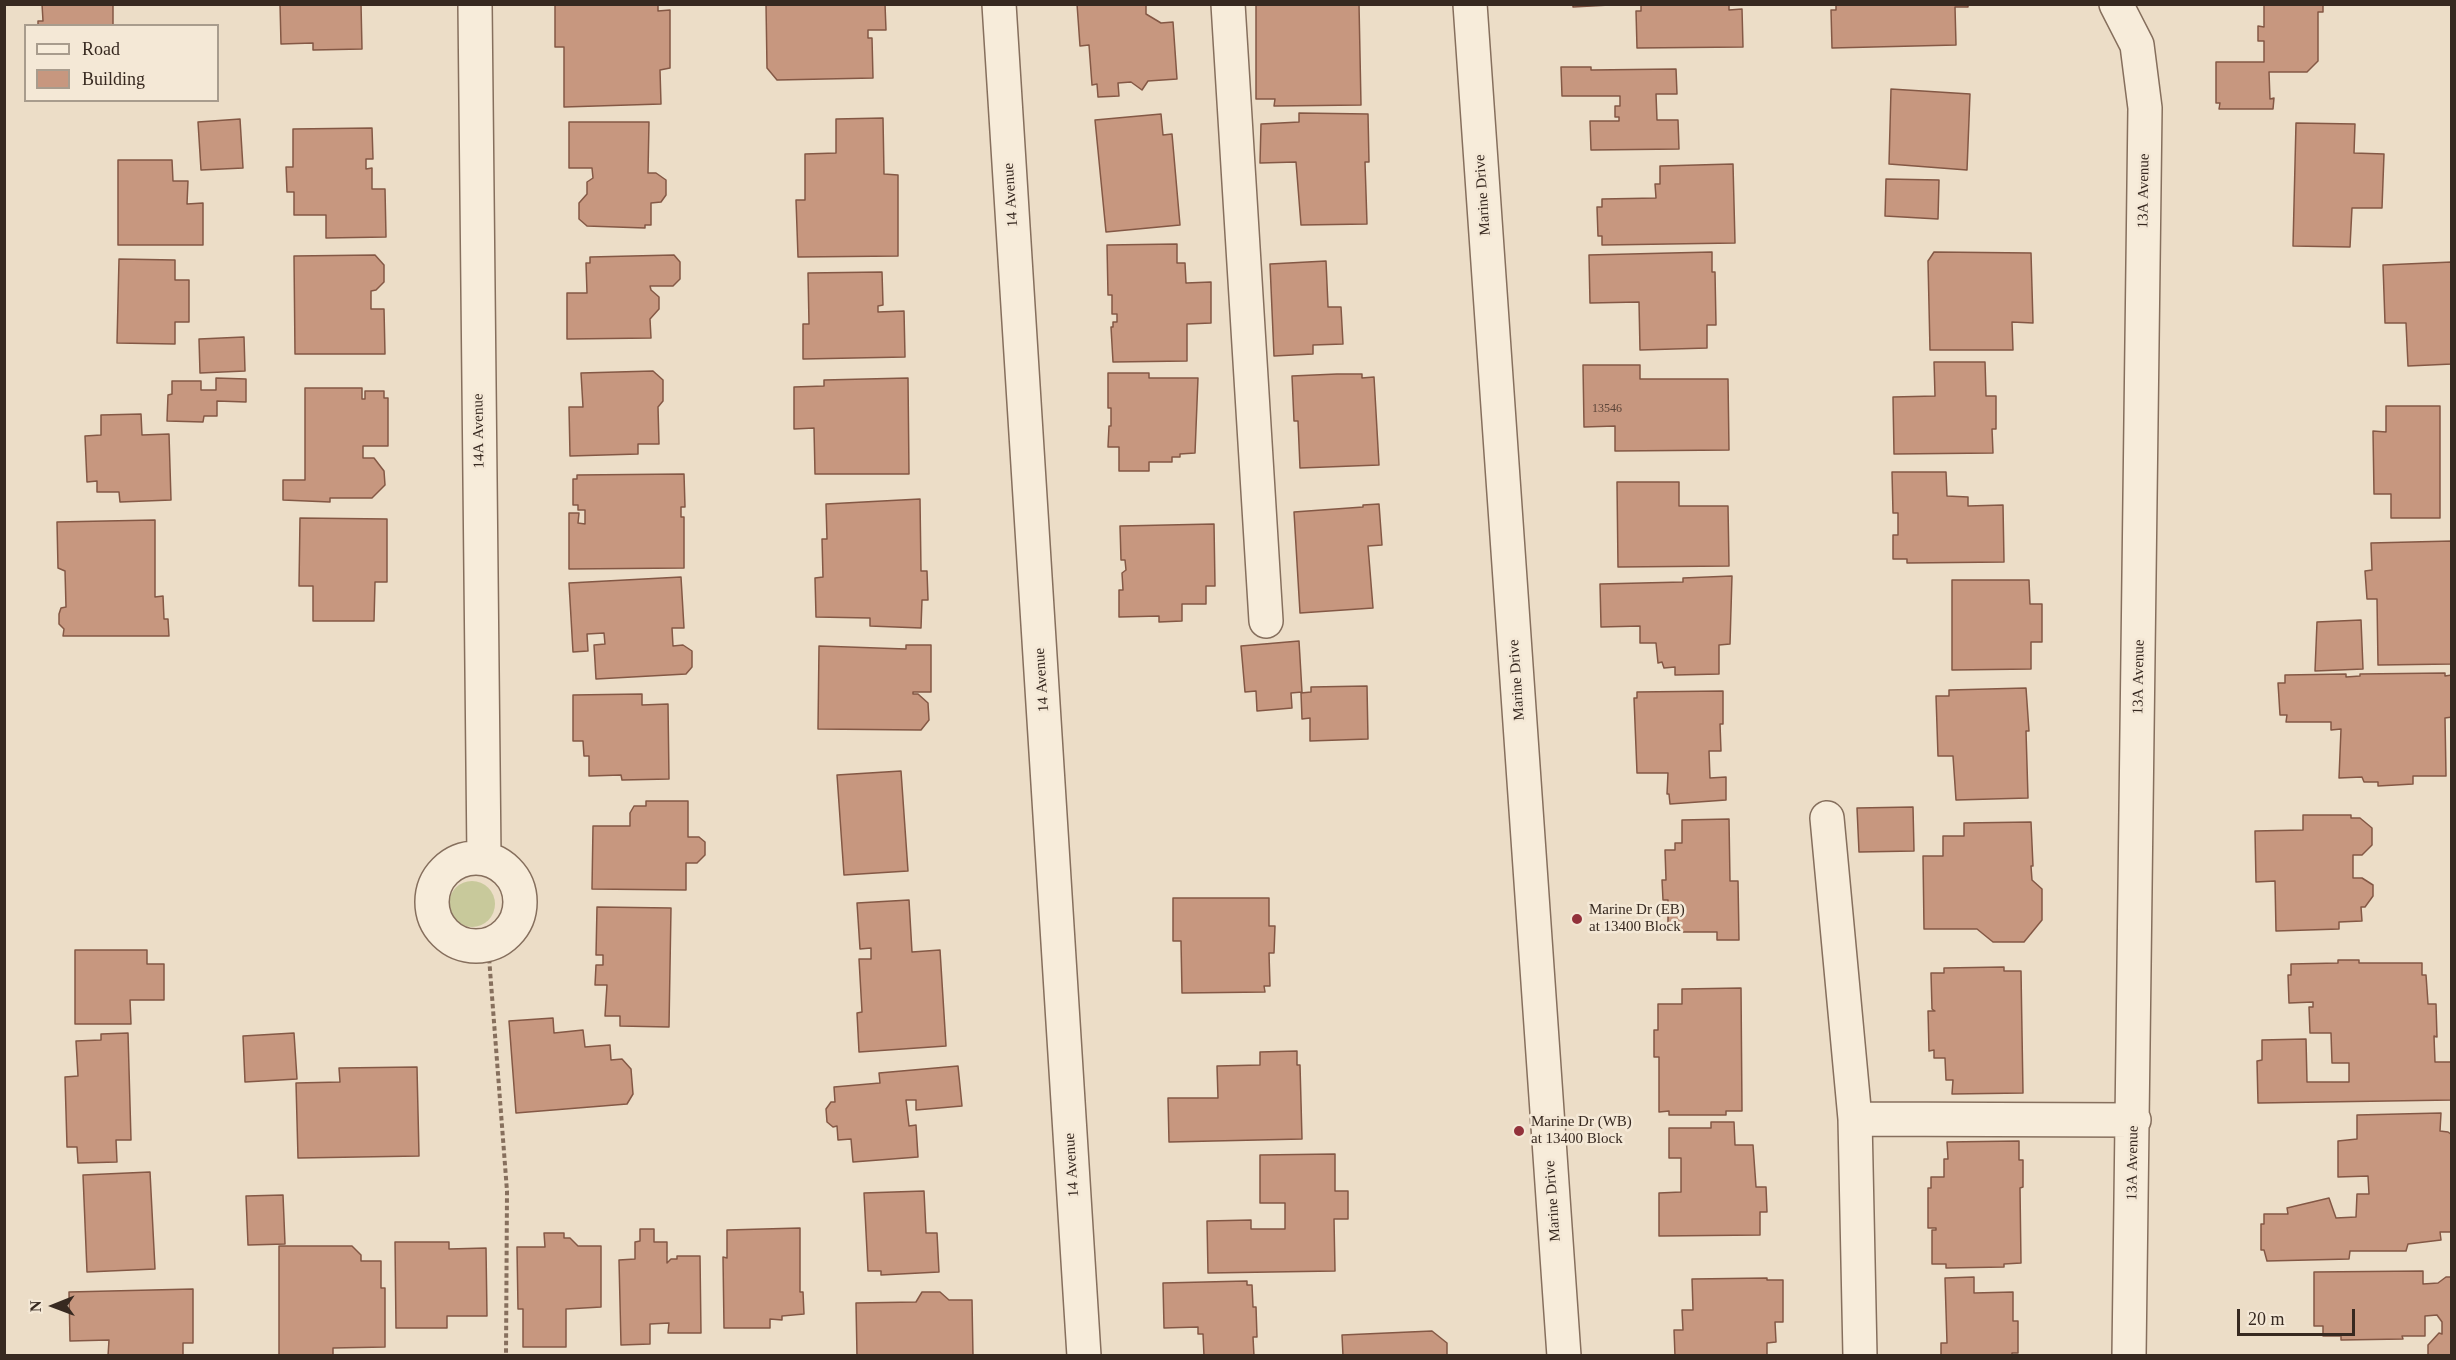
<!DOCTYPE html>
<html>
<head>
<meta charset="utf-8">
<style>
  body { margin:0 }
  #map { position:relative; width:2456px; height:1360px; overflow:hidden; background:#ecddc7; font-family:"Times New Roman",serif }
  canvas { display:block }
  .frame { position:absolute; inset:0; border:6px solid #372920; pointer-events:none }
  .legend { position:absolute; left:24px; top:24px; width:195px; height:78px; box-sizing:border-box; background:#f4e8d6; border:2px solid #a89c8d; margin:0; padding:8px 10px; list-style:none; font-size:18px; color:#372920 }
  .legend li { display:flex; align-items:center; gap:12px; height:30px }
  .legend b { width:30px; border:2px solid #a89c8d }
  .north { position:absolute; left:24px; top:1276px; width:60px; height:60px; -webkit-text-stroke:4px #f4e8d6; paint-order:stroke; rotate:269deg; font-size:16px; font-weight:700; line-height:24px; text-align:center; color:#372920 }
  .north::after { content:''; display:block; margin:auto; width:21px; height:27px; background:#372920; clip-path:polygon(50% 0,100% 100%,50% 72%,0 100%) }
  .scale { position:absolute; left:2237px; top:1309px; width:118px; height:27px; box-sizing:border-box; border:3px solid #372920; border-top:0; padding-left:8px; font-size:18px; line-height:21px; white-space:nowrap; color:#372920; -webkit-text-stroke:4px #f4e8d6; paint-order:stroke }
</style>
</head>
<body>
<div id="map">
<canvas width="2456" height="1360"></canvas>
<div class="frame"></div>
<ul class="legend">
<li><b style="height:8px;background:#f7ecda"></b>Road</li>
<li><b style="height:16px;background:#c7977f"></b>Building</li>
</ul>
<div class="north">N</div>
<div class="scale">20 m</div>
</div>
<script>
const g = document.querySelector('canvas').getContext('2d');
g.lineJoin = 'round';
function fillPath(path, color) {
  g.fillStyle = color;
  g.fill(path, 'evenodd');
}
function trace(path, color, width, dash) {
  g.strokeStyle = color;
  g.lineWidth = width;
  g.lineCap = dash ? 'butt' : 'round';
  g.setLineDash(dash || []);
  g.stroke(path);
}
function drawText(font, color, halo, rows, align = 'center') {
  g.font = font + ' "Times New Roman",serif';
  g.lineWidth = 5;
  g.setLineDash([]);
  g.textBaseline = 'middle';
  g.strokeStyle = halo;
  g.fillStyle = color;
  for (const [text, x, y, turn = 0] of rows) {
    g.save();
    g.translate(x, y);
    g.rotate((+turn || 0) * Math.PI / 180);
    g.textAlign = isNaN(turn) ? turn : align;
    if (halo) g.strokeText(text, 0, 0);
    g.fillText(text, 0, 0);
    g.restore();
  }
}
fillPath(new Path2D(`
  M449 904a23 23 0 1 1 46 0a23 23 0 1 1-46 0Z`), '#c8c99b');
const building = new Path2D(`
  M42,4H113V26H38V21H43Z
  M280,4H361L362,49L313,50V43L281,44Z
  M555,4H658V11L670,10V68L660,70L661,104L564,107V47H555Z
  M766,4H885L886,30H868V38H872L873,78L777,80L767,68Z
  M1077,4H1146V14L1161,23L1173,22L1177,79L1148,81L1142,90L1131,82L1118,83L1119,96L1098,97L1097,84L1092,85L1089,45L1080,46Z
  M1256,4H1359L1361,105L1274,106L1275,99H1256Z
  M1573,4H1628L1573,7Z
  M1641,4H1729V10L1742,9L1743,47L1637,48L1636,11H1641Z
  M1836,4H1968V7H1955L1956,45L1832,48L1831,10H1836Z
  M2264,4H2323V12H2318V61L2307,72H2269L2270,99L2274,98L2273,109H2219L2220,103H2216V62H2264V41H2258V26L2264,27Z
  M1561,67H1591V70L1676,69L1677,94H1656L1657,120H1678L1679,149L1591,150L1590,121H1619V117H1615V106H1620V96H1562Z
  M1891,89L1970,94L1967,170L1889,164Z
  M1299,113L1368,114L1369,162H1365L1367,224L1301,225L1296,162L1260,163L1261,124L1299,122Z
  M1161,114L1163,135L1172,134L1180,225L1106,232L1095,120Z
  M883,118L884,174L898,175V256L798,257L796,200H805V154L836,153V119Z
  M240,119L243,168L201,170L198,122Z
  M569,122H649L648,173H656L666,180V195L661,202L651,203V225H645V228L587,226L579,219V203L587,194V182L593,178L592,168H569Z
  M2296,123L2355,124L2354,153L2384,154L2382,208H2352L2350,247L2293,246Z
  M372,128L373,159H366V169L372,168V189H385L386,237L326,238V215H294V192H287L286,167H293V129Z
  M118,160H172L173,181H188L187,204L203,203V245H118Z
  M1733,164L1735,243L1602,245V236H1598L1597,207H1602V199L1656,198L1655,184H1660V166Z
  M1886,179L1939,180L1938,219L1885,216Z
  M1177,244V263H1185L1186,283L1211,282V323L1187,324V361L1113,362L1111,327H1113V322H1117V314H1112V295H1108L1107,245Z
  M1712,252V272H1715L1716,325H1707V348L1640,350L1639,302L1590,303L1589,255Z
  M1934,252L2031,253L2033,323L2012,322L2013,350H1930L1928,261Z
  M375,255L384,265V282L376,290L371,291V309H384L385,354H295L294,256Z
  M674,255L680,262V279L673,286H650L651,290L659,297V309L650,319L651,338L567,339V293H587L586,263H590V257Z
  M119,259L175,260V280H189V322H175V344L117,343Z
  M1326,261L1328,307H1341L1343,344L1313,345V354L1274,356L1270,264Z
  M2452,262V364L2408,366L2406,323H2385L2383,265Z
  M882,272L883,305L878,306V312L904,311L905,357L803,359V324H809L808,273Z
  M244,337L245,371L200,373L199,339Z
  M1934,362H1985L1986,396H1996V429H1992L1993,453L1894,454L1893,397L1935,396Z
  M1583,365H1640V379H1728L1729,450L1615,451V426L1584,427Z
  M653,371L663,380V401L658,407L659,444H638V454L570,456L569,407H583L581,373Z
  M1108,373H1149V378H1198L1195,453L1180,454V457H1172V462H1149V471H1119V447H1108L1109,426H1111V408H1108Z
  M1337,374H1362V378L1374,377L1379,465L1300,468L1298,421H1294L1292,376Z
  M216,378L246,379V402L217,401V416H204L203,422L167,421L168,395L172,394V381H201V390H216Z
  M908,378L909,474H815L814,428L794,429V387L824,386V380Z
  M305,388H362V399H365V391H384V398H388V446H363V458H374L384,471L385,485L372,498H330V502L283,500V480H305Z
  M2386,406H2440V518H2391V494H2374L2373,431L2386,432Z
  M141,414L142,435L169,434L171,500L120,502L119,492H97V481L87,482L85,436L101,435V415Z
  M1892,472H1946L1947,496L1968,497V506L2003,505L2004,562L1907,563V559H1893V535H1898V513H1893Z
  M684,474L685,507H681V517H684V568L569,569V513H579L578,523L585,524V510H578V505H573V479H577V475Z
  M1617,482H1679V506H1728L1729,566L1618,567Z
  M920,499L921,571H927L928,600H922L921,628L870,626V618L816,617L815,578L823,577L822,539H827L826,504Z
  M1379,504L1382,545L1368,546L1373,608L1300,613L1294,512L1363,507V505Z
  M300,518L387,519V582H375L374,621H313V586H299Z
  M155,520V597L163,596L164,619H168L169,636H63L64,629L59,624V614L61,608L66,607L65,571L58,568L57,522Z
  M1214,524L1215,586H1206V604H1182V621L1159,622V616L1119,617V590H1123L1122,573L1126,570L1125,560H1121L1120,526Z
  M2452,541V664L2378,665L2377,599H2367L2365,571L2372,570L2371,543Z
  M1732,576L1730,644L1719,645V674L1675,675V667L1664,668L1662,662L1658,663L1656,643H1640V626L1601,627L1600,584L1683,582V578Z
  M681,577L684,628H672L673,646L683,645L692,651V667L686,674L596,679L594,645L605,644L604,633L587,634L588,651L573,652L569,583Z
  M1952,580H2029L2030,604H2042V642H2031V669L1952,670Z
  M2361,620L2363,669L2315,671L2317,622Z
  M1299,641L1302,692L1291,693L1292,708L1257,711L1256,691L1245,692L1241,646Z
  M906,645H931V692H913V694H918L928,703L929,720L921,730L818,729L819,646L906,649Z
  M2445,673V676L2452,675V717L2445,718L2446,776H2413V784L2378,786V782H2364L2362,777L2339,778L2341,729L2331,730V722H2286L2287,715H2280L2278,683H2285V675L2346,674V677L2360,676V674Z
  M1367,686L1368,739L1310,741V718L1302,719L1301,693L1311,692V687Z
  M2026,688L2029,731H2026L2028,798L1956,800L1953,756H1938L1936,696H1949V690Z
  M1723,691V724H1720L1721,751H1709L1710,778L1726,777V800L1670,804L1669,794H1667L1668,773H1637L1634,698H1637V692Z
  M642,694V705L668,704L669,779L622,780L621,775L589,776V756H584L583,741H573V695Z
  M901,771L908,871L844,875L837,775Z
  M646,801H688V837H699L705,842V855L697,863H686V890L592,889L593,826H630V813L634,806H646Z
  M1913,807L1914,851L1859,852L1857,808Z
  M2303,815H2351V818H2360L2372,828V845L2362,855H2353V878H2362L2373,885V896L2365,907H2361L2362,921L2339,922V929L2276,931L2275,881L2256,882L2255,831L2303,830Z
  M1729,819L1730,881H1738L1739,940H1717V932H1673V923H1668V900H1663L1662,880H1666L1665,850H1675V843H1682V820Z
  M2031,822L2033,866H2031L2032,880L2042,889V920L2024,942H1993L1977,929H1924L1923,856H1943V836H1964V823Z
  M1173,898H1269V926H1275L1274,953H1269L1270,986H1264L1265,992L1182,993L1181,941H1173Z
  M909,900L912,952L940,950L946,1046L859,1052L857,1013L862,1012L859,959H871V948L860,949L857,903Z
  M597,907L671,908L669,1027L620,1026V1016H605L607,985H595L596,965H603V955H596Z
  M75,950H147V964H164V1000H130L131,1024H75Z
  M2338,960H2359V963H2422V975H2426L2428,1004H2436L2437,1037L2434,1036L2435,1062H2452V1100L2258,1103L2257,1061L2262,1060V1040L2306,1039L2307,1082H2349V1063H2332L2331,1033H2310L2309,1007H2313V1002L2289,1003L2288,975H2291V964L2338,963Z
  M2004,967V971H2021L2023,1093L1952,1094L1953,1080H1946L1945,1058H1934V1050L1929,1051L1928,1011H1935L1932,1009L1931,973H1944V968Z
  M1741,988L1742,1111H1726V1115H1669V1111L1659,1112V1057H1654V1030H1658V1004H1682V989Z
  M553,1018L554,1033L583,1030L585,1047L610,1045L611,1060L622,1059L631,1069L633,1094L627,1104L516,1113L509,1021Z
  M128,1033L131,1140H116L117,1162L78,1163L77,1147H67L65,1077L78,1076L76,1041L101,1040V1034Z
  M294,1033L297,1079L245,1082L243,1036Z
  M1297,1051V1065H1300L1302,1139L1169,1142L1168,1098H1218L1217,1066L1260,1065V1052Z
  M958,1066L962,1106L916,1110V1100H906L909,1126L916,1125L918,1157L853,1162L851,1139L838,1140L837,1126L833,1127L827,1122L826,1109L831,1102H835L834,1087L880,1083L879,1073Z
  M417,1067L419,1156L298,1158L296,1083L340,1082L339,1068Z
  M2441,1113L2440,1131L2448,1132L2452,1135V1232H2440L2441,1240L2408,1244L2406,1251H2350L2349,1259L2267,1261L2264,1250H2261V1224H2264V1214H2288L2287,1208L2329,1198L2336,1218L2356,1217L2357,1194H2369L2368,1176L2338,1177V1141L2357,1139V1115Z
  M1711,1122H1734L1735,1145H1753L1756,1187H1766L1767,1212H1760V1235L1659,1236V1193L1681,1192V1158H1669V1128H1711Z
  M2019,1141V1160H2023V1187L2020,1188L2021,1263L2004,1264V1267L1946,1268V1264H1932V1230H1936V1228H1928V1188H1931V1177H1944V1159H1948L1947,1142Z
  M1335,1154V1191H1348V1219H1334L1335,1271L1208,1273L1207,1221L1251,1220V1229H1285V1203H1260V1155Z
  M150,1172L155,1269L87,1272L83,1175Z
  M924,1191L926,1233H937L939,1272L881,1275V1271H868L864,1193Z
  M283,1195L285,1244L248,1245L246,1196Z
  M800,1228V1292H803L804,1314L782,1316V1320L770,1319V1328H724L723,1257L727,1258V1230Z
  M640,1229H654V1242H667V1263L671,1259H677V1256H700L701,1333H668L669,1323L650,1324V1344L621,1345L619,1260L635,1259V1242L640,1241Z
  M544,1233H564V1238H570L578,1246H601V1307L566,1309V1347H523V1309H518L517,1247H545Z
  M395,1242H449V1249L486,1248L487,1316H447V1328H396Z
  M279,1246H352L361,1255V1261H381V1288H385V1347L333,1348V1356H279Z
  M2423,1271V1284L2438,1283L2446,1277H2452V1356H2428V1345L2439,1333L2442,1334V1322L2437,1315L2425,1316V1336H2402L2403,1339L2341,1340V1336H2323V1326H2314V1272Z
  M1974,1277V1293L2013,1292V1321H2018V1353H2012V1356H1941V1343H1947L1945,1278Z
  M1767,1278V1280H1783V1322H1775L1776,1342L1767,1343V1356H1675L1674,1330H1683L1682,1310H1693L1692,1279Z
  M1247,1281V1285H1252L1253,1307H1256L1257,1337H1253L1254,1356H1204L1203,1334H1198V1327L1164,1328L1163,1283Z
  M193,1289V1343H183V1356H108L109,1340L70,1341L69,1292Z
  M922,1292H940L949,1300H972L973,1356H857L856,1303L916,1302Z
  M1432,1331L1447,1343V1356H1343L1342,1335Z`);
fillPath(building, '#c7977f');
trace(building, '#845845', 1.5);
const minor = new Path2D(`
  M475,4L484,858
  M999,4L1084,1356
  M1228,4L1266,621
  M1470,4L1564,1356
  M2116,4L2137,45L2145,108L2129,1356
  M1827,818L1855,1119L1860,1356
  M432 902a44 44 0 1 1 88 0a44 44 0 1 1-88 0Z
  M1855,1119L2134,1120`);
trace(minor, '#866f5d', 36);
trace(new Path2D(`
  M488,944L507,1191L506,1356`), '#866f5d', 4, [4.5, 3]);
trace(minor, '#f7ecda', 33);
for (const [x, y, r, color] of [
  [1577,919,6,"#92313a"],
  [1519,1131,6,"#92313a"]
]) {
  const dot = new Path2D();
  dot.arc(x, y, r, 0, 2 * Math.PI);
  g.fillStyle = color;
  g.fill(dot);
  trace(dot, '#f4e8d6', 2);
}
drawText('12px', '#5b4438', null, [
  ["13546",1607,409]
]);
drawText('15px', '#372920', '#f4e8d6', [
  ["13A Avenue",2144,191,-89],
  ["14 Avenue",1011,195,-94],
  ["Marine Drive",1483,195,-94],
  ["14A Avenue",479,431,-91],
  ["13A Avenue",2139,677,-89],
  ["14 Avenue",1042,680,-94],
  ["Marine Drive",1517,680,-94],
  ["13A Avenue",2133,1163,-89],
  ["14 Avenue",1072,1165,-94],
  ["Marine Drive",1553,1201,-94]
]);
drawText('15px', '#372920', '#f4e8d6', [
  ["Marine Dr (EB)",1589,910],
  ["at 13400 Block",1589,927],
  ["Marine Dr (WB)",1531,1122],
  ["at 13400 Block",1531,1139]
], 'left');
</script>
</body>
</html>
